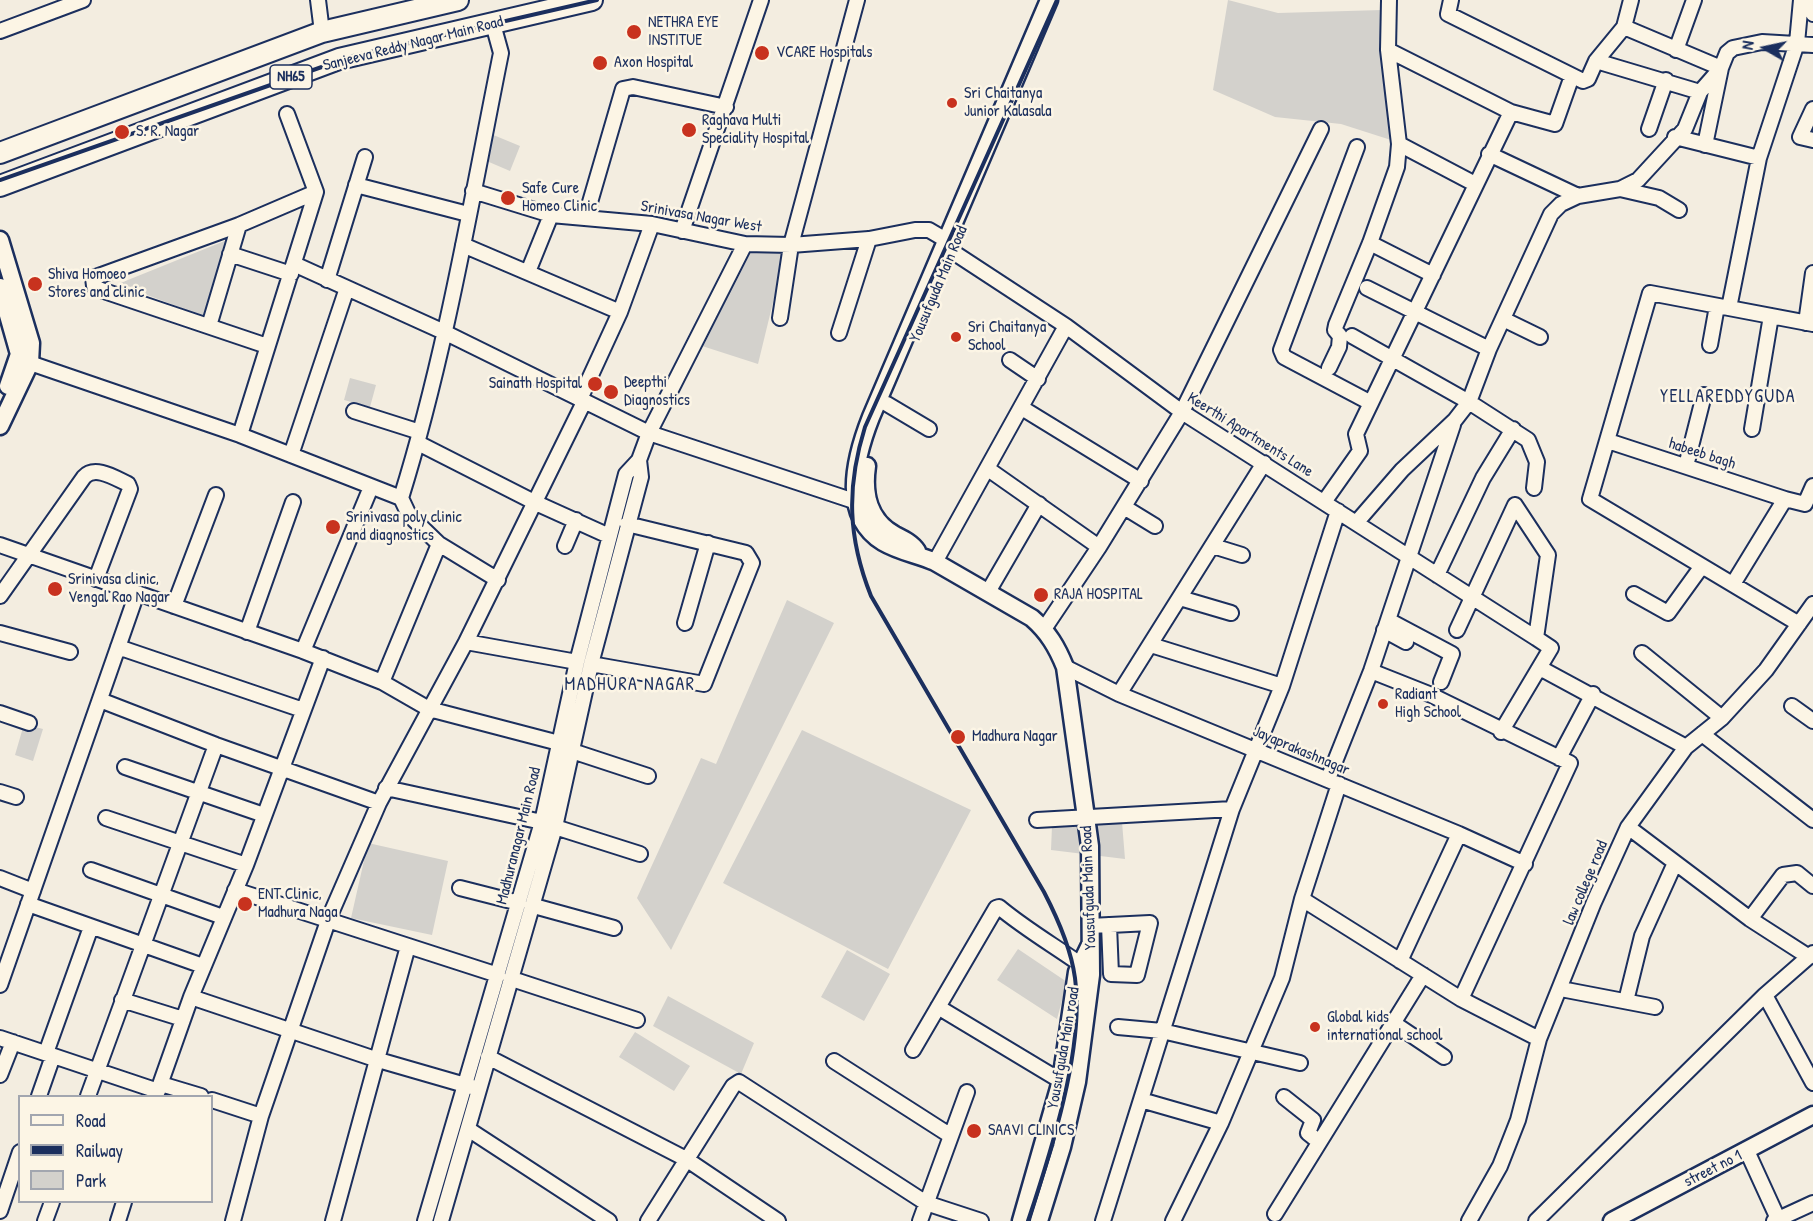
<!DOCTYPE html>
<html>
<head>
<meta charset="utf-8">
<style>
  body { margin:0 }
  #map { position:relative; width:1813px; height:1221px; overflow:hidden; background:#f3ede0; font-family:"Patrick Hand",sans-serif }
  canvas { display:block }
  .legend { position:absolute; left:18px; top:1095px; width:195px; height:108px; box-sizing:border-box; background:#fcf5e5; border:2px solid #a2a6af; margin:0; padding:8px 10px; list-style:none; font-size:18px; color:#1b2f5e }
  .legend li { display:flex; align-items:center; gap:12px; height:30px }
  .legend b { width:30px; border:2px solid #a2a6af }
  .north { position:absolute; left:1735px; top:18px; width:60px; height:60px; -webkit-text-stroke:4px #fcf5e5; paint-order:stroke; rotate:279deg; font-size:16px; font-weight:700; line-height:24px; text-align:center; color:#1b2f5e }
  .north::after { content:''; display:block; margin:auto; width:21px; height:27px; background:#1b2f5e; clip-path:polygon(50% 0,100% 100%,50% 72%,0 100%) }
</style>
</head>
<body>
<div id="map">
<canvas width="1813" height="1221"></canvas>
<ul class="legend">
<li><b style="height:8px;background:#fcf5e5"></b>Road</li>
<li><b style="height:8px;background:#1b2f5e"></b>Railway</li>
<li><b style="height:16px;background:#d3d1cc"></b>Park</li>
</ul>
<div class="north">N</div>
</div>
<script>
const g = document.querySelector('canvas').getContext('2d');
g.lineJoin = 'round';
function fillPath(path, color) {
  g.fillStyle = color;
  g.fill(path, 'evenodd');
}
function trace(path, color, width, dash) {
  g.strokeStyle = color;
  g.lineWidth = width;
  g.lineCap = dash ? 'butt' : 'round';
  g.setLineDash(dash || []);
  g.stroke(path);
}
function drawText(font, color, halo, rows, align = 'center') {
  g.font = font + ' "Patrick Hand",sans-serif';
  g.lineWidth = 5;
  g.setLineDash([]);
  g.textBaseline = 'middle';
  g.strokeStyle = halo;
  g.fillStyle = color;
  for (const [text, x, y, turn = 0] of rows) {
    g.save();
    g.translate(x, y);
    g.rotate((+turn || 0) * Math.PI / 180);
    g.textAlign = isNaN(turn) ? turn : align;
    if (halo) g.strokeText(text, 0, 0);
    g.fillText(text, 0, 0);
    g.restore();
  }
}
fillPath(new Path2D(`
  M1228,0L1278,13L1382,10L1381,62L1391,140L1341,124L1275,117L1213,90Z
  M491,134L520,146L510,171L482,159Z
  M227,240L203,316L118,284Z
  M743,252L785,253L758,364L699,345Z
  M350,378L376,385L370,407L344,400Z
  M787,600L834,623L671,950L637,898L701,758L716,764Z
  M24,724L43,729L33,761L15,755Z
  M802,730L971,810L888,969L723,883Z
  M1122,822L1125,859L1051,850L1052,826Z
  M368,843L448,861L432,935L351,918Z
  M1018,949L1067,982L1057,1019L997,980Z
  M847,950L890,974L864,1021L821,997Z
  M668,996L754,1043L741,1074L653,1026Z
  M635,1032L690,1066L674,1091L619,1057Z`), '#d3d1cc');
const minor = new Path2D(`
  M318,0L322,32
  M1451,0L1448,14L1583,81L1588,79L1596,61L1624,27L1631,0
  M1807,0L1813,14
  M1624,27L1721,68L1705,145
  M0,31L83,0
  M1676,50L1694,0
  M1596,61L1700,92
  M1813,109L1800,137L1813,140
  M1511,112L1555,124L1572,76
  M1649,129L1666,80
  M1675,137L1759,158
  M1399,144L1475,184
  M1357,147L1281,350L1284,357L1371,403
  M1489,154L1578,196
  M356,185L468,214
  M1620,189L1659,198L1679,210
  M473,191L551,215L652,224L745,244L791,245L869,239L915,230H929L946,240L953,252L1066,326L1182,412L1536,638
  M586,216L623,89L633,87L726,107
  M682,231L761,0
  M1370,243L1433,275
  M463,245L620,312
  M230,254L291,274
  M294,264L444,332L649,433L857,502
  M528,272L551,215
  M327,280L365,157
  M1367,288L1489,349
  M1729,308L1759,158L1797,43L1801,0
  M780,318L791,245L857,0
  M1503,319L1540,337
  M1806,323L1813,273
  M209,326L239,225
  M839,333L869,239
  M1352,336L1469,402L1528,440L1537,462L1534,488
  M1710,345L1717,306
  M267,346L101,290L94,286L93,278L239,225L316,192
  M1010,360L1038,379
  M30,363L240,435L401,498C446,353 471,202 501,53L493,24
  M1329,368L1339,347L1340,336L1335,330L1336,325L1370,243L1397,167L1399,144L1388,50L1389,0
  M580,399L620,312L652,224
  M887,404L929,429
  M1022,408L1141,481
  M354,411L420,432
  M1752,429L1771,316
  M240,435L316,192L287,114
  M1608,441L1785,499
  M418,443L536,503L609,536
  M291,455L347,288
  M1686,466L1704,395
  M988,469L1099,547
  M401,498L409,515L439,544
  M1324,502L1360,451L1356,434L1511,112L1388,50
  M1124,507L1155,526
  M1356,523L1402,470L1455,420L1469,402L1489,349L1551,214L1561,204L1578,196L1620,189L1638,180L1685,129L1700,92L1721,68L1727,53L1733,48L1762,42L1813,45
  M0,545L303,651L382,682L439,544L498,580
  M565,546L576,520
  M1213,546L1242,555
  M935,562L1066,326
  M1437,575L1483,478L1513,429
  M1733,584L1785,499L1805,504L1813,486
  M988,592L1039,504
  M1634,594L1668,613L1702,566
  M0,596L84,477C95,465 115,478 128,484L130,489L96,579
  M1180,598L1231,613
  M174,606L216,495
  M1388,620L1452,654L1441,682
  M685,623L708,543
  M1799,624L1590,499L1650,293L1813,324
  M1044,629L1099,547L1182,412L1321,129
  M1384,630L1406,642
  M1457,630L1515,505
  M247,632L293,502
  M0,633L70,652
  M466,642L577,662
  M1151,645L1282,686
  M118,647L303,710
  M303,651L371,487
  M1642,653L1722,718
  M591,664L704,684L752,563L746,553L627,524
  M1065,667L1119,694L1459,834L1525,864
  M1540,668L1686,747
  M1371,671L1429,694L1570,763L1461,999
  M382,682L429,709L559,743
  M1119,694L1264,463
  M100,700L216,745L379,803
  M1792,706L1813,721
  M0,713L29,723
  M1501,732L1551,648L1536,638L1548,555L1515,505
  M1702,734L1813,820
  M572,751L648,776
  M1559,758L1593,694
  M125,767L264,815
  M1328,779L1371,671L1453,425
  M386,788L542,822
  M0,792L16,797
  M106,818L246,865
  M1037,820L1232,809
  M555,827L640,854
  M1628,827L1750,919L1809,957
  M91,870L223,917
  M0,878L33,891
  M460,888L519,903
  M235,890L498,975
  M1302,899L1461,999L1539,1039
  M28,904L203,966
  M534,906L614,928
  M1750,919L1783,875L1797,873L1813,886
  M1090,926L1150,923L1137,975L1111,974L1109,925
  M1400,961L1459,834
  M512,979L637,1020
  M0,985L137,593
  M1561,989L1655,1007
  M1765,995L1813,1083
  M191,997L375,1059L472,1087
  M122,1000L183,1019
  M1626,1001L1642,936L1675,863
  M938,1007L1061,1081
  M1392,1022L1444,1057
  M1118,1027L1162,1031L1300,1063
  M0,1038L158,1091
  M913,1050L996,908L999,907C1024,928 1053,945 1080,964
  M46,1053L91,927
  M488,1057L686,1159L778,1221
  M834,1061L951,1136
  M0,1075L13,1042
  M161,1084L201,1096
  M39,1096L53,1056
  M88,1096L216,745
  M156,1096L191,997L246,865L323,658
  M1284,1097L1313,1120L1308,1133L1318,1141
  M212,1100L261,1116
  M1141,1100L1221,1123
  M468,1129L609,1221
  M1747,1151L1779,1221
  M0,1211L20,1152
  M1275,1214L1423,975
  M45,1221L52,1202
  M118,1221L124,1202
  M233,1221L261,1116L329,918L379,803L466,642L584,402
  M333,1221L408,946
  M425,1221L542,822L577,662L626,474L639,460L649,433L745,244
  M441,1221L555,827L591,664L641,477L639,460
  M648,1221L733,1086L739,1082L926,1203L981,1221
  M920,1221L967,1092
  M1103,1221L1232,809L1282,686L1338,511
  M1173,1221L1221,1123L1282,978L1302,899L1339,784
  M1469,1221L1500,1166L1518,1120L1539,1039L1594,902L1628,827L1686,747L1722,718L1766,670L1813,604
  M1536,1221L1765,995L1813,953
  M1774,1221L1813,1203`);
const major = new Path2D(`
  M0,240L31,343L30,363L0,426
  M0,287L19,354L8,386
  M867,466C863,494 868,520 895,535C903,539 912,543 917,551
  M1021,1221L1061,1081L1077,972L1090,945
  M1039,1221L1062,1147L1077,1082L1091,975L1090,846L1065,667C1057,647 1048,632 1032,618L935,562C917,554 900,552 883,542C839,515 856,455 871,417L1049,0
  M1612,1221L1813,1115`);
const highway = new Path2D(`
  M0,153L322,32L458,0
  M0,186L339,59L592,0`);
trace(minor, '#1b2f5e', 18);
trace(major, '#1b2f5e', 21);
trace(highway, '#1b2f5e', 24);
trace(minor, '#fcf5e5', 14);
trace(major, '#fcf5e5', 16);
trace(highway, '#fcf5e5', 20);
trace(new Path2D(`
  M0,180L353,56L597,0
  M1028,1221C1050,1155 1085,1047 1075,978C1071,948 1058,919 1044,892L871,596C848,538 846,488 865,427L1057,0`), '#1b2f5e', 4);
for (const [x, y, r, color] of [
  [634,32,8,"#c8321e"],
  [762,53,8,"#c8321e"],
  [600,63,8,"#c8321e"],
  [952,103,6,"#c8321e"],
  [689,130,8,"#c8321e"],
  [122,132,8,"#c8321e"],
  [508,198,8,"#c8321e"],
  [35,284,8,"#c8321e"],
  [956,337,6,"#c8321e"],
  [595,384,8,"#c8321e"],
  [611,392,8,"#c8321e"],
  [333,527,8,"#c8321e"],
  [55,589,8,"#c8321e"],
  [1041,595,8,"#c8321e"],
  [1383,704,6,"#c8321e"],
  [958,737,8,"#c8321e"],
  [245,904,8,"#c8321e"],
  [1315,1027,6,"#c8321e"],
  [974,1131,8,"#c8321e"]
]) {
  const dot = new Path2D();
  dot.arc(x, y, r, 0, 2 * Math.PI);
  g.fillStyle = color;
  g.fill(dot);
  trace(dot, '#fcf5e5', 2);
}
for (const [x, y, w] of [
  [291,77,42]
]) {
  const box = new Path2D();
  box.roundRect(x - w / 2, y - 12, w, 24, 4.5);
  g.fillStyle = '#fcf5e5';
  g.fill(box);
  trace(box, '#1b2f5e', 1.5);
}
drawText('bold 15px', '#1b2f5e', null, [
  ["NH65",291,77]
]);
drawText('16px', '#1b2f5e', '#fcf5e5', [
  ["NETHRA EYE",648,23],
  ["INSTITUE",648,41],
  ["VCARE Hospitals",776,53],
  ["Axon Hospital",614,63],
  ["Sri Chaitanya",964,94],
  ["Junior Kalasala",964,112],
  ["Raghava Multi",702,121],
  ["Speciality Hospital",702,139],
  ["S. R. Nagar",136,132],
  ["Safe Cure",522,189],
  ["Homeo Clinic",522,207],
  ["Shiva Homoeo",48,275],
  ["Stores and clinic",48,293],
  ["Sri Chaitanya",968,328],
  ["School",968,346],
  ["Deepthi",624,383],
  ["Diagnostics",624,401],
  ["Sainath Hospital",582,384,"right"],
  ["Srinivasa poly clinic",346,518],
  ["and diagnostics",346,536],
  ["Srinivasa clinic,",68,580],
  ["Vengal Rao Nagar",68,598],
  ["RAJA HOSPITAL",1054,595],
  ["Radiant",1395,695],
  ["High School",1395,713],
  ["Madhura Nagar",972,737],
  ["ENT Clinic,",258,895],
  ["Madhura Naga",258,913],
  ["Global kids",1327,1018],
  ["international school",1327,1036],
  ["SAAVI CLINICS",988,1131]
], 'left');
drawText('16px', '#1b2f5e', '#fcf5e5', [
  ["Sanjeeva Reddy Nagar Main Road",413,44,-14],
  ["Srinivasa Nagar West",701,217,10],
  ["Yousufguda Main Road",939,284,-67],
  ["Keerthi Apartments Lane",1250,435,32],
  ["habeeb bagh",1702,454,18],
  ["Jayaprakashnagar",1301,751,23],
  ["Madhuranagar Main Road",519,836,-76],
  ["law college road",1586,883,-67],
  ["Yousufguda Main Road",1089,888,-92],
  ["Yousufguda Main road",1064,1048,-80],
  ["street no 1",1713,1169,-27]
]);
g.letterSpacing = '1.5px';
drawText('18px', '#1b2f5e', '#fcf5e5', [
  ["YELLAREDDYGUDA",1728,397],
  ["MADHURA NAGAR",630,685]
]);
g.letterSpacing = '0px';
</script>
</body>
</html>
